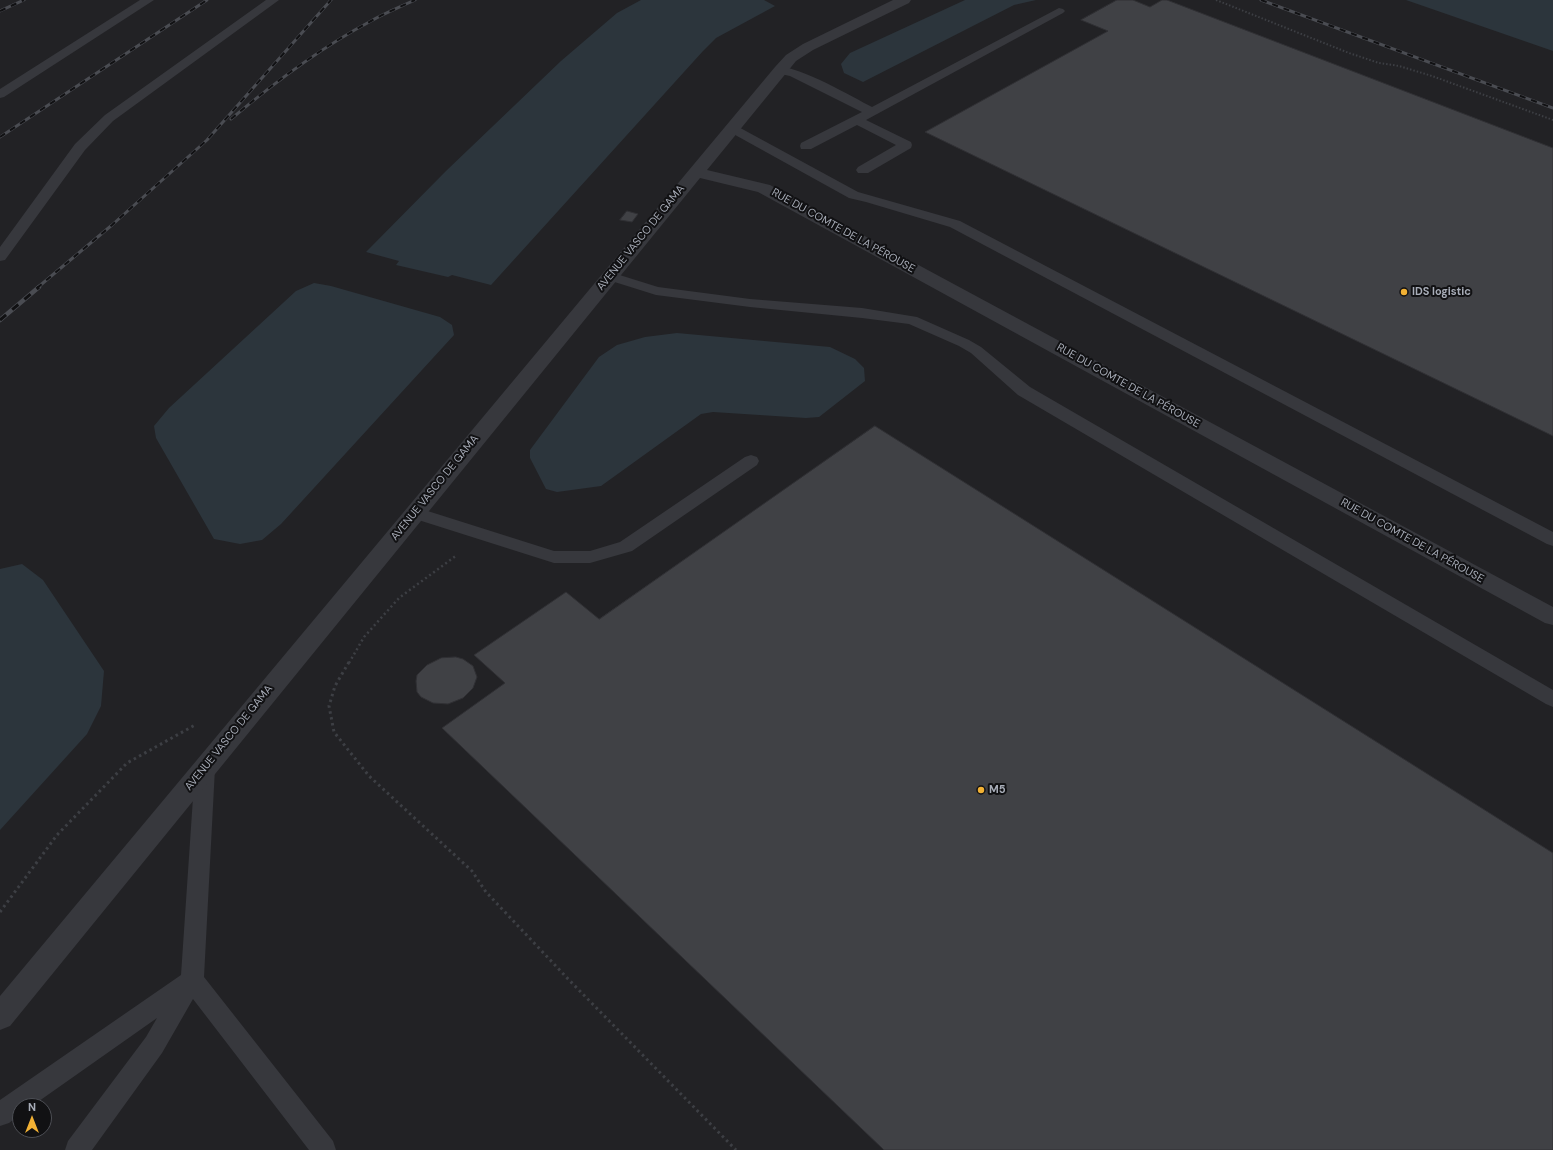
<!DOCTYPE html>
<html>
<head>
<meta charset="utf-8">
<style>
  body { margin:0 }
  #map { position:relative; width:1553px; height:1150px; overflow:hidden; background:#161618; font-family:"DM Sans",sans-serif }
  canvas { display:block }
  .north { position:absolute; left:12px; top:1098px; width:40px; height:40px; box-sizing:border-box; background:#111113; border:1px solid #4d4f55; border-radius:50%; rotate:0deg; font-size:11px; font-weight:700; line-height:16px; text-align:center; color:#a8adb8 }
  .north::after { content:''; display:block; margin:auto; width:14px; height:18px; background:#f2b134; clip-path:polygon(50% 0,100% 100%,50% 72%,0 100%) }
</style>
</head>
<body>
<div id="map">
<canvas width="1553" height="1150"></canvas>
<div class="north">N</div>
</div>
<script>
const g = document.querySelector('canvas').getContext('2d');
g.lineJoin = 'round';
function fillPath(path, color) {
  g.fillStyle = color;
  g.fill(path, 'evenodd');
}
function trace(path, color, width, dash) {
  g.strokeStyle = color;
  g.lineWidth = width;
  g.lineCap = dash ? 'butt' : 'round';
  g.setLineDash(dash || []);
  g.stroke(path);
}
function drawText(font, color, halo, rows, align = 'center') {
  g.font = font + ' "DM Sans",sans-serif';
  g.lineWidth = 4;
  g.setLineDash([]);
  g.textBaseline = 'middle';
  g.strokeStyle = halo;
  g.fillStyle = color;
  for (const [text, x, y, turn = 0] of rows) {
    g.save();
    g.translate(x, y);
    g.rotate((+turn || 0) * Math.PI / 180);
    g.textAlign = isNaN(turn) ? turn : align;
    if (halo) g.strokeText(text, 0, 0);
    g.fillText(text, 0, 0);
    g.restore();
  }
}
fillPath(new Path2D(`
  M0,0H1553V1150H0ZM20,1106H44V1130H20Z`), '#222225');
fillPath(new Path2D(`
  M641,0H764L775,6L716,38L703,51L491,285L452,275L448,277L396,265L399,261L366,252L446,171L561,61L617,13Z
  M965,0H1036L1014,5L863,82L844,73L841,64L850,53Z
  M1406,0H1553V51Z
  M314,283L331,286L440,317L452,325L454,335L281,524L262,540L240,544L214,539L156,438L154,426L169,408L296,291Z
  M677,333L830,347L855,359L864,368L865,381L819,417L806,418L713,412L701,414L601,486L557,492L546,489L530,458V450L599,357L617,345L645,337Z
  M22,564L43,580L104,671L101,706L87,734L0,830V569Z`), '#2c353c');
const building = new Path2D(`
  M1117,0H1133L1150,7L1162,0H1167L1553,148V436L925,132L1108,31L1081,20Z
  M627,211L638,214L632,222L620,220Z
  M875,426L1553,853V1150H884L442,728L505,683L474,655L566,592L599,619Z
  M456,657L463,659L473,666L477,677L473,688L463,698L448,704L433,703L421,697L417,692L416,681L417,675L427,665L441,658Z`);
fillPath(building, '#404145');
trace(building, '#303034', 1);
trace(new Path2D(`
  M1216,0L1349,53L1379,63L1399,66L1432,76L1553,120`), '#3d3f44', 2, [1.5, 2]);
trace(new Path2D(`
  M349,663L364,637L399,598L457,555`), '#3d3f44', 2.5, [2, 3]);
trace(new Path2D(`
  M349,662L335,686L329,706L334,732L369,776L472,871L486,892L570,981L736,1150
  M0,912L57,835L127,763L195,725`), '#3d3f44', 3, [2.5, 3.5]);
fillPath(new Path2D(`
  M140,0H154L4,97L0,98V89Z
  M266,0H279L113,121L85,150L5,260L0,261V247L75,144L105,115Z
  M1059,8L1063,9L1065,11L1063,13L866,120L911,142L912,145L911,148L868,173H858L856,170L858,167L896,145L857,125L811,149H801L800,146L801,143L862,112L790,76L776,73L774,70L776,67C794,63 853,97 872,107Z
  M733,124L858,192L960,221L1553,532V546L1547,544L950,227L866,202L849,198L728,131L727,128L728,125Z
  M610,272L658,287L750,299L862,308L917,317L969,340L981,347L1030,387L1553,690V707L1546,704L1018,395L971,353L959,346L909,324L862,318L750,307L656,295L605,279L603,276L605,273Z
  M751,455L757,457L759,461L757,465L632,551L590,563H554L409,517L406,513L409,509L415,507L554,551H590L620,542L745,457Z
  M205,760L212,762L215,768L204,977L333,1141L336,1150H309L193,999L162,1053L92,1150H65L68,1141L146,1037L157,1018L32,1106H20V1114L9,1123L0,1126V1100L181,975L195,768L198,762Z`), '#37383d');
fillPath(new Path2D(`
  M893,0H911L909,3L813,50L796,61L707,170L770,185L1553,607V625L1545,623L758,192L700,178L10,1026L0,1030V996L775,67L786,55L803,44Z`), '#37383d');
const railFar1 = new Path2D(`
  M1261,0L1553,108
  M0,11L24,0
  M231,119C275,82 320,48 371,21C385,13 400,7 415,0
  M0,137L207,0
  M37,288L112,225L207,140L331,0`);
const rail = new Path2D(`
  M0,320L39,287`);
trace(railFar1, '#4a4c52', 3);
trace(rail, '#4a4c52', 4.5);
trace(railFar1, '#111113', 2, [6]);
trace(rail, '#111113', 3, [8]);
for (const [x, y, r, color] of [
  [1404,292,4,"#f2b134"],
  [981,790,4,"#f2b134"]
]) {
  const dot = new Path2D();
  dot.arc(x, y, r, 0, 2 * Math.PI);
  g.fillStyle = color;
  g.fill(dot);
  trace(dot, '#111113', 1.5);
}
drawText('11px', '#a8adb8', '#111113', [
  ["RUE DU COMTE DE LA PÉROUSE",843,231,29],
  ["AVENUE VASCO DE GAMA",641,238,-51],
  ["RUE DU COMTE DE LA PÉROUSE",1128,386,29],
  ["AVENUE VASCO DE GAMA",435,488,-51],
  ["RUE DU COMTE DE LA PÉROUSE",1412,541,29],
  ["AVENUE VASCO DE GAMA",229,738,-51]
]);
drawText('bold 11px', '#a8adb8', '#111113', [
  ["IDS logistic",1412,292],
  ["M5",989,790]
], 'left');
</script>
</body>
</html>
